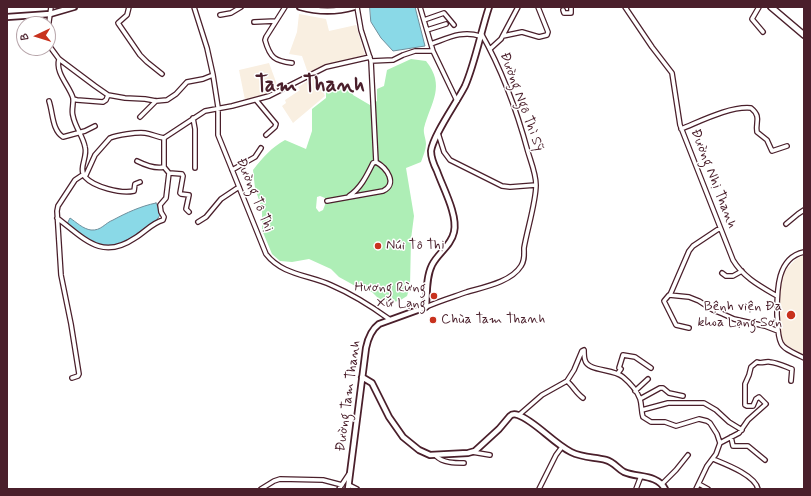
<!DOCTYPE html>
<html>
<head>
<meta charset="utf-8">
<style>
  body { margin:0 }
  #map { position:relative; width:811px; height:496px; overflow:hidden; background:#fff; font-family:Mynerve,sans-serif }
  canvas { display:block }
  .frame { position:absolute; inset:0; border:8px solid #4a1f2b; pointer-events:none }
  .north { position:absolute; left:16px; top:16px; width:40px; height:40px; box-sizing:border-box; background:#fff; border:1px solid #b7a5aa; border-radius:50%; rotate:266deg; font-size:11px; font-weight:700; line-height:16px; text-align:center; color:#4a1f2b }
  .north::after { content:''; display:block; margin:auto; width:14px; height:18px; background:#c8321e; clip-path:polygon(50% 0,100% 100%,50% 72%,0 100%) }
</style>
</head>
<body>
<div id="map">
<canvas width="811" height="496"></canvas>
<div class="frame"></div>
<div class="north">B</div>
</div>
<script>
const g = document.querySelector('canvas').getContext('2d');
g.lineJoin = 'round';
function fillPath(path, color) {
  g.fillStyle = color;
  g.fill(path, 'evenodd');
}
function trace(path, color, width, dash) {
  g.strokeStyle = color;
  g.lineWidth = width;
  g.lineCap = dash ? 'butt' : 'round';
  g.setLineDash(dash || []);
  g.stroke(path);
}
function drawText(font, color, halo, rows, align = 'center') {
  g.font = font + ' Mynerve,sans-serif';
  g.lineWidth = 3;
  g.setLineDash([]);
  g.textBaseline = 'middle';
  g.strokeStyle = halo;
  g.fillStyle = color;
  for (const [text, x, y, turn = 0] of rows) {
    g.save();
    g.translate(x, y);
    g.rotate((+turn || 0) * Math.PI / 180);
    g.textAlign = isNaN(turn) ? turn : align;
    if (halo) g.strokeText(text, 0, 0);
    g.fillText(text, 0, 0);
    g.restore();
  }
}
fillPath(new Path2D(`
  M299,14L326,19L329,31L356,25L365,55L324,66L308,73L302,56L289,54L297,32Z
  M269,63L279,90L245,100L239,70Z
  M316,76L325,96L293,123L282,106L286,103L285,100L300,90L298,87Z
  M804,255V356L783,343L779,325V305L782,274L795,260Z`), '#f9efe1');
fillPath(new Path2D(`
  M411,59L426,61C446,86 431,102 424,128C423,133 426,139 426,144C426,150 423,156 421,162L406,168L414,216L411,239L410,286L407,296L399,301L391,302L379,299L372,292L359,288L339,277L331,269L309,259L292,262L280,261L272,254L262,230V209L255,188L253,170C263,157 271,148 285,140L306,149L312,131V109L326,98V91L348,82L353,95L370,105L377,101V89L384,86L387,70ZM320,196L325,198L326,202L323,210L319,212L316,208L317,197Z`), '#aeeeb6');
const water = new Path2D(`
  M370,7H415L425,46L393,51L381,38L371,22Z
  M156,203L161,213C159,217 155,223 151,225C149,227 145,227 143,229C109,256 99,248 67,224L70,218C76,222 83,229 91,230C101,231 105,223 113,220C126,213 141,206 156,203Z`);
fillPath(water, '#8ad9e7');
trace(water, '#708f9c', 1);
const minor = new Path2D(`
  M129,7L127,15L118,23L140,55L147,62L162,74
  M194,7L207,48L213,75L218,107V135L266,254C282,275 309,275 331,285C352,294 371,306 389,319
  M285,7L266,37L265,40C270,58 275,61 292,63
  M357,7L361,30L371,61L376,162
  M420,7L433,51L457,101
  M625,7L652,47L672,73L680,125L733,260C743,277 760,286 777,296
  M759,7L752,19L763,32
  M563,10L564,13H571V7
  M220,15L231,13L241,7
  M424,20L444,13L454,25
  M254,22L276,21
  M48,29L51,7
  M427,30L446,24
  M503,36L522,32L539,37L547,35L548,32L538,7
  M48,44L59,59L95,86L108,95L125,98L145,99L156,101L167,100L176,94L187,82L203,79L213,75
  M431,44C448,38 462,30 480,36
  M490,49L501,39L518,7
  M59,59C55,73 69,85 73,98C74,104 71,110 73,116C75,127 83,136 85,147C88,157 78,168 85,177C94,187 121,194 134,191L135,184L140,182
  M371,61L393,60L403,55L415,51H433
  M73,99L77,100L103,102L106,100L108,95
  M256,100L276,124L275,127L266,135
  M49,101C53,113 52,130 63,137L85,131L95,126
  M140,117L156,101
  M193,118L195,129V168
  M681,129C701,121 730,106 751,108C762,117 755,122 757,132L767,140L772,151L787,146
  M438,133L444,152L450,160L502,186L510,187L536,185
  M137,161C145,165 155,169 164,167
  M232,170L255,157L261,148
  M169,173L182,174L183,176L180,193L181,194L189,195L186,209L189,212
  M85,177L95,155L110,138C117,135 137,132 145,133C152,134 157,137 164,138L205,111L232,106L269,96L326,67L370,57
  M349,196C361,188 367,175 373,163L376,162
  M327,201L383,191C398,184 387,168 376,162
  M57,218C84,238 101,261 135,238C145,232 152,223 163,220L164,217L161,212L160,205L166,198L169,173L164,167V138
  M198,222L206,217L221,199L239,187
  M786,224L798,214L804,210
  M804,252C776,258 777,292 777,315C778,324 777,335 781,343C784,350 797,354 804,358
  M722,273L726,276H733L742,271
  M670,295L689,251L693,246L720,228
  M426,307C439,301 453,297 467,292C484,287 511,282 521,266C525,260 524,255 524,248C527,230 536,202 536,185C536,174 531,162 528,152C517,111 502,70 481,33
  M689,328L676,325L664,301L669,295L689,297L699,301L713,310L723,314L734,319L765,326L778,331
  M618,373L621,369L619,368L623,355L635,357L651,368
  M72,378L78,376L79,374L71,324L61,275L57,211L58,206L75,180L84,174
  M567,381C573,386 576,393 583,398
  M635,391L648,379
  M640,399L660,388H663L669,393L683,396
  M642,410L668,403H704L716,410L729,422L742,430
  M519,415L542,395L567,381L574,370L582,351L584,350C584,353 584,357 585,360C588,372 613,368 623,377C629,382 637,391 640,399C642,405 641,411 643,417L651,422H665L676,426L699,419L707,421L710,423L717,434L720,443L716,454L707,466L696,489
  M731,437L733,446H748L765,460
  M720,443L739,433L748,420L766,404L759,397L756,399L753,406H747L745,405V384L749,375L751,367L757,362C762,364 765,361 770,362C778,363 784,366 792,369L791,381
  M472,452L490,455
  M436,456C443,463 455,463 464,463
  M713,459C725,464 755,475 758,489
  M662,484L676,470L688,455
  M699,484L708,489
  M349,485L357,489
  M261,489L274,481L280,479L323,480L342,485
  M339,489L349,474
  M539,489L556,455L562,447
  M636,489L641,476`);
const tertiary = new Path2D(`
  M300,7C318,12 337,12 354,7
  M7,17L50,14L74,7
  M362,377L372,383L389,417L403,437L419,450L430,455L468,453L475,451L499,429L510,416C512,414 515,414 518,415C535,421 553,443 571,452C583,458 594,457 606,460C614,462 618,469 624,472C638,478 657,474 665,489
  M348,489L366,348C368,338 371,330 379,324L426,307C427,293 426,277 432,265C438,253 451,246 454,232C458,215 443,188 437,171C434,165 431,158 431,151C433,135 457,102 465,86C475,63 481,31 489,7`);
const secondary = new Path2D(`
  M771,7L804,35`);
trace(minor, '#4a1f2b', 6);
trace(tertiary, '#4a1f2b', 8);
trace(secondary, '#4a1f2b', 8);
trace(minor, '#fff', 3.5);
trace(tertiary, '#fff', 4.5);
trace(secondary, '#fff', 5);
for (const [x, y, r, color] of [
  [378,246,4,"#c8321e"],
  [434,296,4,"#c8321e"],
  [791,315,5,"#c8321e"],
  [433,320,4,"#c8321e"]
]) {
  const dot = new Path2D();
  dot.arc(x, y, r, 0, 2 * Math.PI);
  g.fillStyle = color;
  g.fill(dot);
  trace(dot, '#fff', 1.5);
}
drawText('14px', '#4a1f2b', '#fff', [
  ["Đường Ngô Thì Sỹ",521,102,70],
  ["Đường Nhị Thanh",713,179,69],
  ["Đường Tô Thị",254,195,68],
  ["Đường Tam Thanh",349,396,-82]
]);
drawText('14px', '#4a1f2b', '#fff', [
  ["Núi Tô Thị",386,246],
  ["Hương Rừng",426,288,"right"],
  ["Xứ Lạng",426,304,"right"],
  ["Bệnh viện Đa",782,307,"right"],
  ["khoa Lạng Sơn",782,323,"right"],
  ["Chùa Tam Thanh",441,320]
], 'left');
drawText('bold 22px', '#4a1f2b', '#fff', [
  ["Tam Thanh",310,86]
]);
</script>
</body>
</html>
